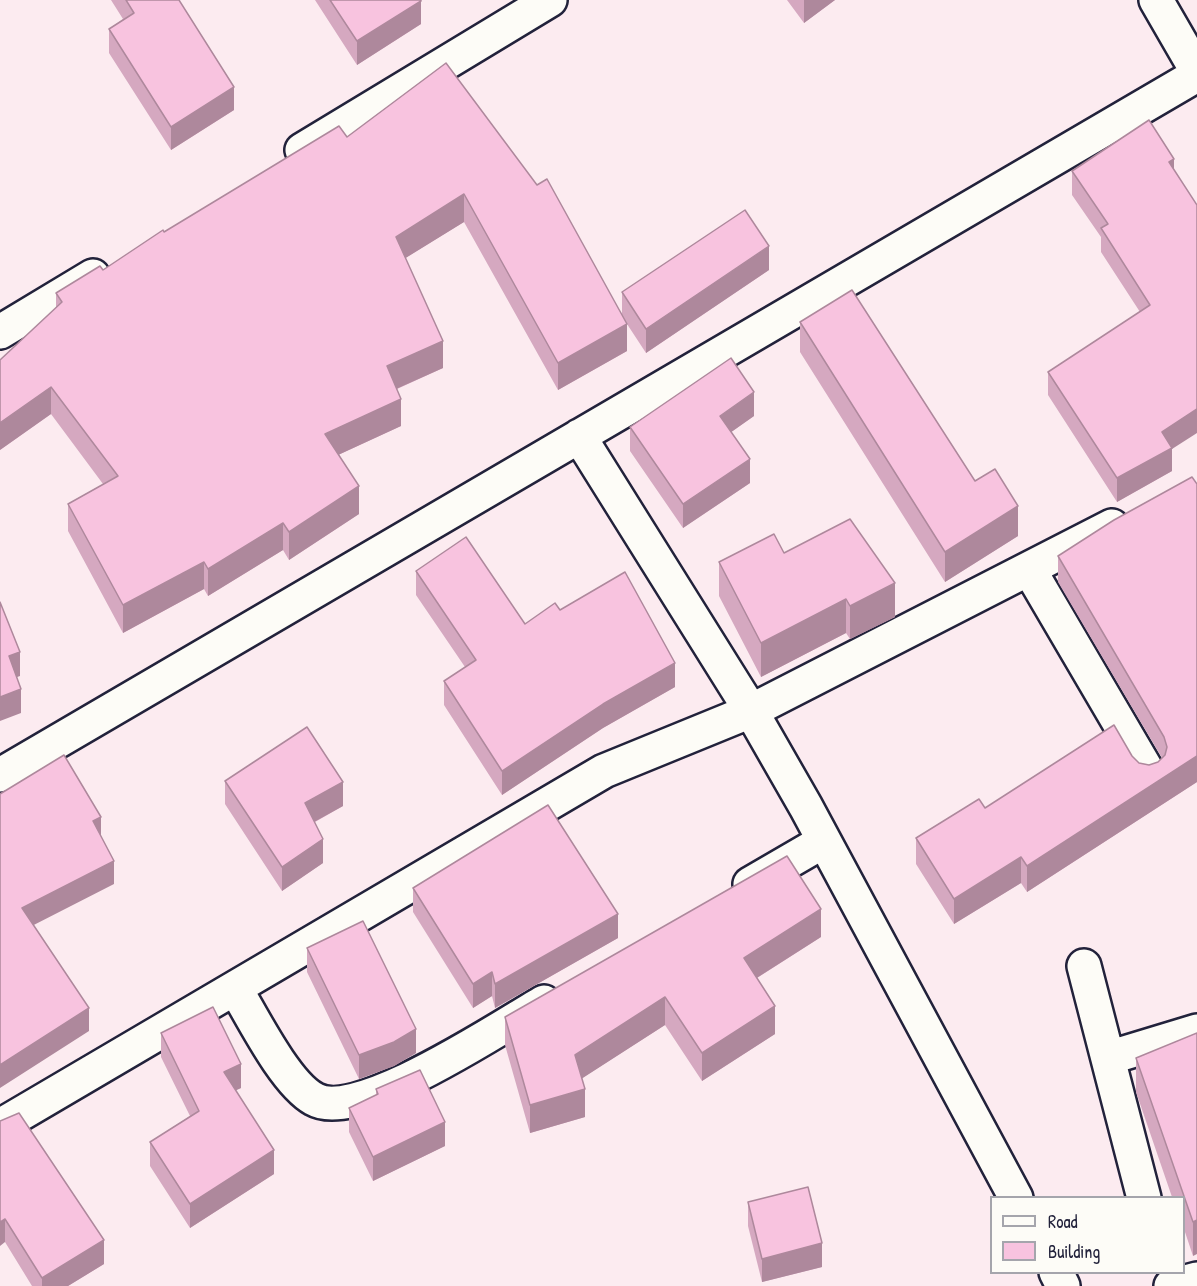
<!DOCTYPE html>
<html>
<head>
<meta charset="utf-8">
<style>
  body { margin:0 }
  #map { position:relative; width:1197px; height:1286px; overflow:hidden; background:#fcebf0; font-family:"Patrick Hand",sans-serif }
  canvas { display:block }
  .legend { position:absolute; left:990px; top:1196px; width:195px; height:78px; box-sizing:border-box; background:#fdfcf7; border:2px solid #a5a5ac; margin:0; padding:8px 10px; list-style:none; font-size:18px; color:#22223b }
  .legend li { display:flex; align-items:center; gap:12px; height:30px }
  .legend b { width:30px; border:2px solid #a5a5ac }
</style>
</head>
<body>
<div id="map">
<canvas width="1197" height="1286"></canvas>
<ul class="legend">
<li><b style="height:8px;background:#fdfcf7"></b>Road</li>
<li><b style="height:16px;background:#f8c3df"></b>Building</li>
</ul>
</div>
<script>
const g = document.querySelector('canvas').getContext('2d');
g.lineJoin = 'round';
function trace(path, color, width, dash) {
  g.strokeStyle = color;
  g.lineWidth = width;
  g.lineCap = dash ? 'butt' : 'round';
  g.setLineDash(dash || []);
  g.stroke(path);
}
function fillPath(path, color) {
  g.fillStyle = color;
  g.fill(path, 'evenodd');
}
const minor = new Path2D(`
  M1156,0L1197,71
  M302,150L550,0
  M0,332L93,276
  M579,436L751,711L806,807L1016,1198
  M1029,569L1148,772
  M0,775L1197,75
  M750,884L824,841
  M1084,966L1144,1198
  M235,988C253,1018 285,1083 314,1099C357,1124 502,1026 544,1002
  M1108,1058L1197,1031
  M0,1126L604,771L751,711L1112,526
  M1056,1272L1063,1286
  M1171,1286L1197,1279`);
trace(minor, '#22223b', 38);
trace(minor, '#fdfcf7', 33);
fillPath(new Path2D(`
  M111,0H179L234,110L171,150L109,53V29L123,19Z
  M315,0H421V24L357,65Z
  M787,0H835L804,23Z
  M446,63L622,314V292L769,270L646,353L627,324V351L558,390L464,222L405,258L443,368L397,389L401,426L338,455L359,514L289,560L283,550L208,596L204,589L123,633L68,531V504L103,484L51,414L0,450L56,307V293L103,270L164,232L347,137Z
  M1149,120L1172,449V471L1117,502L1048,395V372L1140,312L1101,252V237L1072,195V171Z
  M800,322L1018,536L945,582L800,352Z
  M754,416L731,432L750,483L683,528L630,451V427Z
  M1197,484V782L1027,892L1021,883L954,924L916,864V838L985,808L1132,756L1139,763L1149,765L1158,762L1162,758L1058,582V556Z
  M784,553L895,617L850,639L846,633L761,677L719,596V562Z
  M416,571L525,624L675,687L603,728L502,795L444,705V681L465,667L416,595Z
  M225,781L343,806L315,822L323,863L282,891L225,804Z
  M413,888L618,938L495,1008L492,996L473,1008L413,912Z
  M821,937L757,978L775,1034L702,1081L665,1025L582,1078L585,1117L530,1133L505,1045V1017Z
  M307,948L416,1053L394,1066L359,1079L307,972Z
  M161,1033L241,1088L235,1090L274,1174L190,1228L150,1166V1142L190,1116L161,1057Z
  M1197,1033L1193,1256L1184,1229V1197H1172L1136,1092V1058Z
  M376,1089L445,1146L373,1181L349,1132V1108L376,1095Z
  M0,1121L104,1264L68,1286H32L5,1242Z
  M748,1202L822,1267L762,1282L748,1226Z`), '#d5a8c0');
fillPath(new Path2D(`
  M804,0H835L804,23Z
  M421,1V24L357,65V41Z
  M234,87V110L171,150V127Z
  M1174,159V183L1169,162Z
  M464,194V222L396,264V237Z
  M769,246V270L646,353V329Z
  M627,324V351L558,390V363Z
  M443,341V368L387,393V366Z
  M51,387V414L0,450V423Z
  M754,392V416L720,440V416Z
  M401,399V426L325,461V434Z
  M1197,409V433L1172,449V471L1117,502V478L1162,432Z
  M750,459V483L683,528V504Z
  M359,486V514L289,560V532Z
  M1018,506V536L945,582V552Z
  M283,523V550L208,596V569Z
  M204,562V589L123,633V605Z
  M895,583V617L850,639V606Z
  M846,599V633L761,677V643Z
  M20,652V676L9,680V656Z
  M675,663V687L603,728L502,795V771L603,704Z
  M21,689V713L0,721V697Z
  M1197,756V782L1027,892V866Z
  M343,782V806L305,827V803Z
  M101,817V840L93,821Z
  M323,839V863L282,891V867Z
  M1021,857V883L954,924V899Z
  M114,861V884L22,931V908Z
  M821,909V937L744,986V958Z
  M618,914V938L495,1008V984Z
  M492,972V996L473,1008V984Z
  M665,997V1025L575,1083V1055Z
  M775,1006V1034L702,1081V1053Z
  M89,1008V1031L0,1088V1065Z
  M416,1029V1053L394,1066L359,1079V1055Z
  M241,1064V1088L224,1096V1072Z
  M585,1089V1117L530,1133V1105Z
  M445,1122V1146L373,1181V1157Z
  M274,1150V1174L190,1228V1204Z
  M5,1219V1242L0,1246V1222Z
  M1197,1220V1254L1193,1256V1222Z
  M104,1240V1264L68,1286H42V1278Z
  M822,1243V1267L762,1282V1259Z`), '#ae889c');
const building = new Path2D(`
  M126,0H179L234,87L171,127L109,29L134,13Z
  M330,0H421V1L357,41Z
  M446,63L537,185L547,179L627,324L558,363L464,194L396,237L443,341L387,366L401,399L325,434L359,486L289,532L283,523L208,569L204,562L123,605L68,504L118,476L51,387L0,423V360L62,302L56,293L100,266L103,270L163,230L164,232L339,126L347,137Z
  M1149,120L1174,159L1169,162L1197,205V409L1162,432L1172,448L1117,478L1048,372L1150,305L1101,228L1108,224L1072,171Z
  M745,210L769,246L646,329L622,292Z
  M852,290L975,481L995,469L1018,506L945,552L800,322Z
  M731,358L754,392L720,416L750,459L683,504L630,427Z
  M1192,477L1197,484V756L1027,866L1021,857L954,899L916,838L979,799L985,808L1114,725L1132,756L1139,763L1149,765L1158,762L1165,755L1167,747L1164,737L1058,556L1114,520Z
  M850,519L895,583L850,606L846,599L761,643L719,562L774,534L784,553Z
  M466,537L525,624L555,603L560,610L625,572L675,663L603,704L502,771L444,681L476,660L416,571Z
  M0,602L20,652L9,656L21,689L0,697Z
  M307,727L343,782L305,803L323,839L282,867L225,781Z
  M64,755L101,817L93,821L114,861L22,908L89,1008L0,1065V794Z
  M548,805L618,914L495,984L492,972L473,984L413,888Z
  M787,856L821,909L744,958L775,1006L702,1053L665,997L575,1055L585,1089L530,1105L505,1017Z
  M363,921L416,1029L394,1042L359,1055L307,948Z
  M213,1007L241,1064L224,1072L274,1150L190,1204L150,1142L199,1111L161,1033Z
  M1197,1033V1220L1193,1222L1136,1058Z
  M420,1070L445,1122L373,1157L349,1108L378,1094L376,1089Z
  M19,1113L104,1240L42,1278L5,1219L0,1222V1121Z
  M808,1187L822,1243L762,1259L748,1202Z`);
fillPath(building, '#f8c3df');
trace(building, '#ae889c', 1.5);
</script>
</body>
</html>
